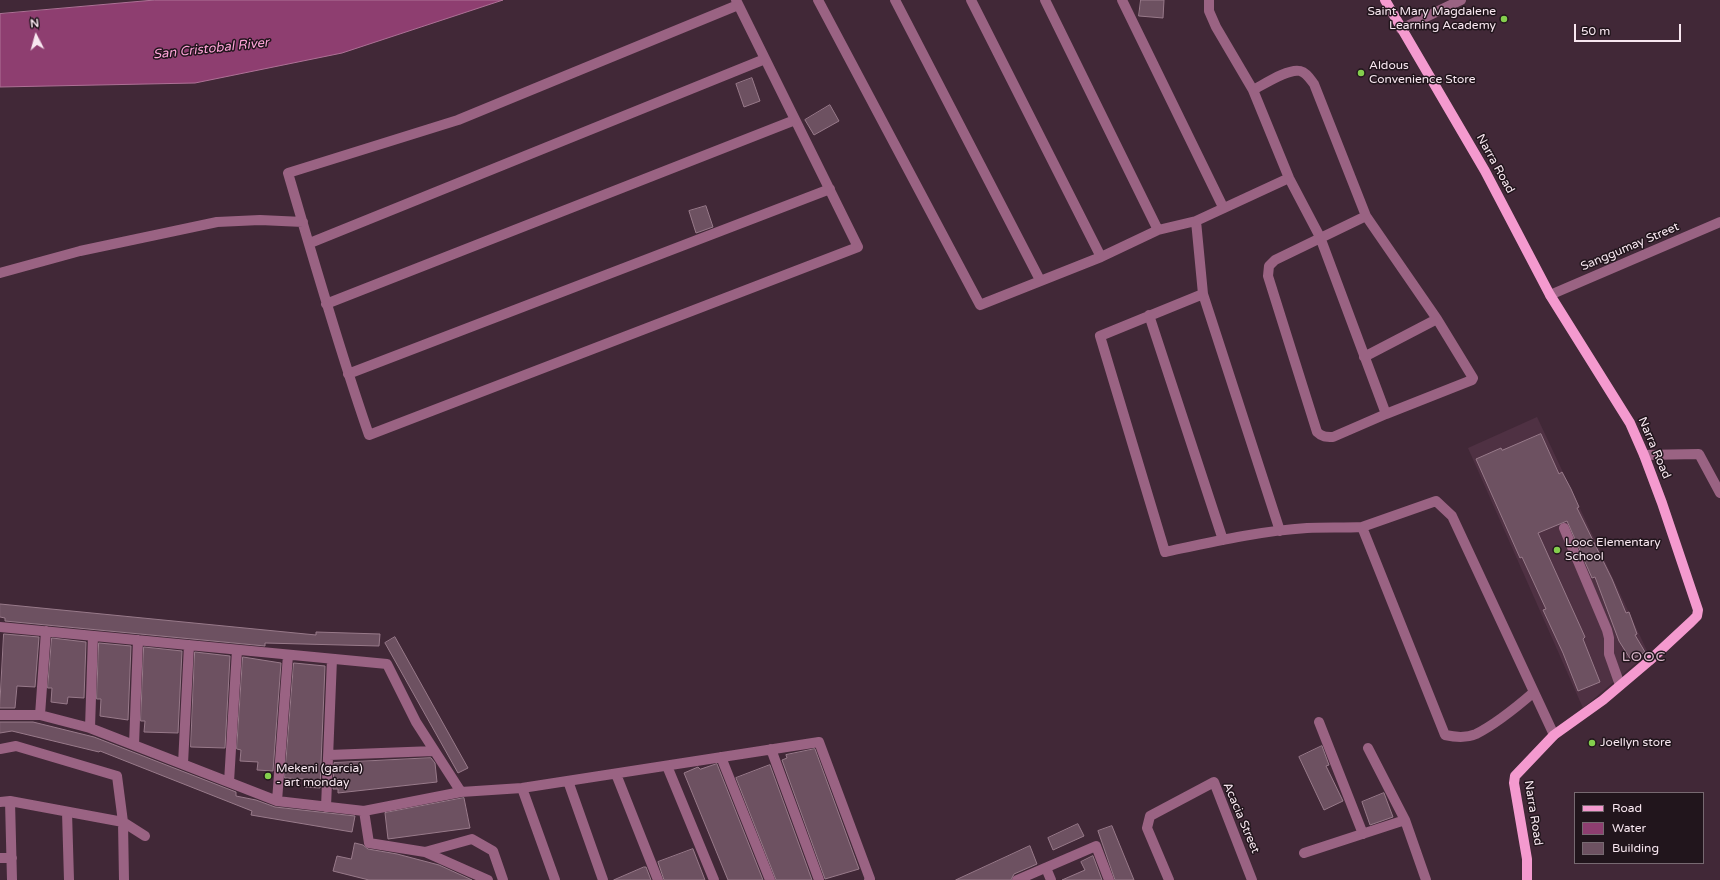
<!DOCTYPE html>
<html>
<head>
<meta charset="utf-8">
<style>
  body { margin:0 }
  #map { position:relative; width:1720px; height:880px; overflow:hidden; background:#412837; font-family:"Varela Round",sans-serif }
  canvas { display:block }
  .legend { position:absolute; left:1574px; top:792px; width:130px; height:72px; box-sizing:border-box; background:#21151c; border:1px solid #776971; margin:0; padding:5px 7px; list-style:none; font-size:12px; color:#f8e7f0 }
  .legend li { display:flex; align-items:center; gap:8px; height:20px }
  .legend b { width:20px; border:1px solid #776971 }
  .north { position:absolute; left:16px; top:16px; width:40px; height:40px; -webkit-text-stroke:3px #21151c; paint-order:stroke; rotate:354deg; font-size:11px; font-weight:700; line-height:16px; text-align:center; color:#f8e7f0 }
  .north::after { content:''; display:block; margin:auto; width:14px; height:18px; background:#f8e7f0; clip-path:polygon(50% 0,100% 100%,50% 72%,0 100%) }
  .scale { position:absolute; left:1574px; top:24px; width:107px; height:18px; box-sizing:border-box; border:2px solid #f8e7f0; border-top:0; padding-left:5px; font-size:12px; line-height:14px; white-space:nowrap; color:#f8e7f0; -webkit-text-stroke:3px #21151c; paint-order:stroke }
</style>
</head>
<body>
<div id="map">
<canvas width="1720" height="880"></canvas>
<ul class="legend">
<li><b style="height:5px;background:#f49acf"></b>Road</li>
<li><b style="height:11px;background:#8e3e70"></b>Water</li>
<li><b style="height:11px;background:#6d5161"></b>Building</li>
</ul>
<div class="north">N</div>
<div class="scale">50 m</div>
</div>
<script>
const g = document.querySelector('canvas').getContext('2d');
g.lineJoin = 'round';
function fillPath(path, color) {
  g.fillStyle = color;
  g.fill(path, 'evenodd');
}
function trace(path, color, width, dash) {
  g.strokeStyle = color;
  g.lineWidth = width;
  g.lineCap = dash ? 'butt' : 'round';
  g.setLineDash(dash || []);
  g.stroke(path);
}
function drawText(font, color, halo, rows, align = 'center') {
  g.font = font + ' "Varela Round",sans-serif';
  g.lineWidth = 3;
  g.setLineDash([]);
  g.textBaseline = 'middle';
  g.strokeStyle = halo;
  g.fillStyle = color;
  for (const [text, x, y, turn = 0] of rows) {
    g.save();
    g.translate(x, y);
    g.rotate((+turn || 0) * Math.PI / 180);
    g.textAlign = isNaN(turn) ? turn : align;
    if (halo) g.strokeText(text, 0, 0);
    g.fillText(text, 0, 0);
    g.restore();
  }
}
fillPath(new Path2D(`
  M1537,417L1648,653L1583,708L1468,448Z`), '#4f3143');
const water = new Path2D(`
  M155,0H503L342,53L195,83L0,87V14Z`);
fillPath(water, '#8e3e70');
trace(water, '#ae7196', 1);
const building = new Path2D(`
  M1141,0H1164L1163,18L1139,16Z
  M752,78L760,101L744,107L736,84Z
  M830,105L839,121L814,135L805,120Z
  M706,206L713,227L696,233L689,211Z
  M1541,434L1559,474L1562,472L1571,489L1579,507L1577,508L1612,579L1626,613L1629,612L1637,634L1635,635L1645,652L1631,660L1619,641L1595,577L1592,578L1567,521L1538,533L1585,637L1583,639L1600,682L1578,691L1563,653L1543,610L1546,609L1522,557L1520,558L1476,459L1501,448L1502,450Z
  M0,604L316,635V632L380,634L379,646L265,643V646L5,621V618L0,617Z
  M4,634L39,637L35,687L17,686L15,708H0Z
  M395,637L468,768L458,773L385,643Z
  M52,638L86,642L84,698L68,697L67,704L51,702L52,688H48Z
  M99,643L131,646L128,720L100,716L101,699H97Z
  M144,647L182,651L178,733L144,732L145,721H141Z
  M195,652L230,656L225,748L191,747Z
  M243,657L281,663L273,771L257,770L258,762L240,761L241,750L237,749Z
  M294,663L325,666L320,788L304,787L305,779L285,778Z
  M0,722H33L94,737L236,792V796L256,800L275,807L355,816L352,832L251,815L252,811L100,751L99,752L12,731L0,733Z
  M1322,746L1329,765L1326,766L1343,801L1324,810L1299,757Z
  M815,749L859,869L825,879L782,760L787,758L786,755Z
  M431,758L435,763L437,782L338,793V789H333L334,763Z
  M717,764L763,880H728L684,773L698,767L700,769Z
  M770,765L812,880H776L736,778Z
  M1384,793L1393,817L1370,825L1362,802Z
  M464,798L470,828L388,839L385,813Z
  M1078,824L1084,836L1053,850L1048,838Z
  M1112,826L1134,880H1115L1098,831Z
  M355,843L363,845L368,849L397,854L439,865L472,880H369L333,871L337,856L351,859Z
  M1030,846L1037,864L1014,874L1011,880H956Z
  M693,849L705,880H664L658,862Z
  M1093,856L1102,880H1062L1085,870L1081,862Z
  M644,867H646L651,880H614Z`);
fillPath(building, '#6d5161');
trace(building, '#987a8a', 1);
trace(new Path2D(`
  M736,0L858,247L369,435C339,349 314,261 288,173L458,120L738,5
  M818,0L980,305L1101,257L1158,230L1196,221L1289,178
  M895,0L1040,280
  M971,0L1101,257
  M1045,0L1158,230
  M1122,0L1223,207
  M1209,0V11L1216,27L1253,90L1289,178L1320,237L1386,414
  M1401,29L1461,0
  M1253,90C1263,85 1288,68 1300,71C1306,72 1310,79 1314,84L1366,216L1437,319L1473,378L1472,380L1386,414L1333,437C1326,437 1322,437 1317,432L1268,276L1269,266L1275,260L1366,216
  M1196,221L1203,294L1280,531
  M310,243L765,59
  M0,273L80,251L217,222L260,220L303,222
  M1203,294L1100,336L1165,552C1212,542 1259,531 1307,528C1325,527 1344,528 1362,527
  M1550,295L1720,222
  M326,304L795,120
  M1149,315L1223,540
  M1364,357L1437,319
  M348,374L830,189
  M1644,455L1699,454L1720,493
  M1564,528L1607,630L1609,638V654L1620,685
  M0,627L387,664L416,722L461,792
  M1534,692C1519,705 1494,725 1476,734C1467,738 1454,737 1445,735L1362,527L1436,501L1452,516L1554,735
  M0,715H40L90,728L277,801L364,811L461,792L522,788L819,742L870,879L869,880
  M40,715L46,631
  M1319,722L1363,834
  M90,728L93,636
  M134,745L138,640
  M1368,748L1405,820L1426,880
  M0,749L16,746L117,776L123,822L124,880
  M771,749L819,880
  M329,755L434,751
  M721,757L770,880
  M183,764L189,645
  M667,766L714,880
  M616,774L658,880
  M568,781L603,880
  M229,782L237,650
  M522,788L555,880
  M10,801L12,880
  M277,801L288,655
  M0,802L10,801L123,822L145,836
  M326,807L332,659
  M364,811L369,843L425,852L488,880
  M67,812L69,880
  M425,852L472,839L493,851L503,880
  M1304,853L1405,820
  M0,858H12
  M1046,868L1051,880
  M1017,880L1096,846L1109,880
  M1169,880L1147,828L1150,816L1214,782L1252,880`), '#9a6383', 10);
trace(new Path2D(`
  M1385,0L1485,171L1550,295L1630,423L1644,455L1662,503L1698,610L1697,616L1691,622L1649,661L1603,700L1554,735L1515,776L1514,783L1527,859V880`), '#f49acf', 10);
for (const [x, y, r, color] of [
  [1504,19,4,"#84cf4d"],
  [1361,73,4,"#84cf4d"],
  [1557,550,4,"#84cf4d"],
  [1592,743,4,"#84cf4d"],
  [268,776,4,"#84cf4d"]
]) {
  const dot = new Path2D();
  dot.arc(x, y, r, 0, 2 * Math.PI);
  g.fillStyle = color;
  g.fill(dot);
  trace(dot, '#21151c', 1.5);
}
drawText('12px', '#f8e7f0', '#21151c', [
  ["Saint Mary Magdalene",1496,12,"right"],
  ["Learning Academy",1496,26,"right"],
  ["Aldous",1369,66],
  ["Convenience Store",1369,80],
  ["Looc Elementary",1565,543],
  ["School",1565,557],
  ["Joellyn store",1600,743],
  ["Mekeni (garcia)",276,769],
  ["- art monday",276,783]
], 'left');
drawText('12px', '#f8e7f0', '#21151c', [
  ["Narra Road",1495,164,61],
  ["Sanggumay Street",1630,247,-23],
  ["Narra Road",1654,448,67],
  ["Narra Road",1533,813,81],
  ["Acacia Street",1241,818,67]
]);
drawText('italic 13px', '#fea4d8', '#21151c', [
  ["San Cristobal River",211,49,-6]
]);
g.letterSpacing = '1px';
drawText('14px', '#dab9cb', '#21151c', [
  ["LOOC",1644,657]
]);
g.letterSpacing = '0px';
</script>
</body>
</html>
